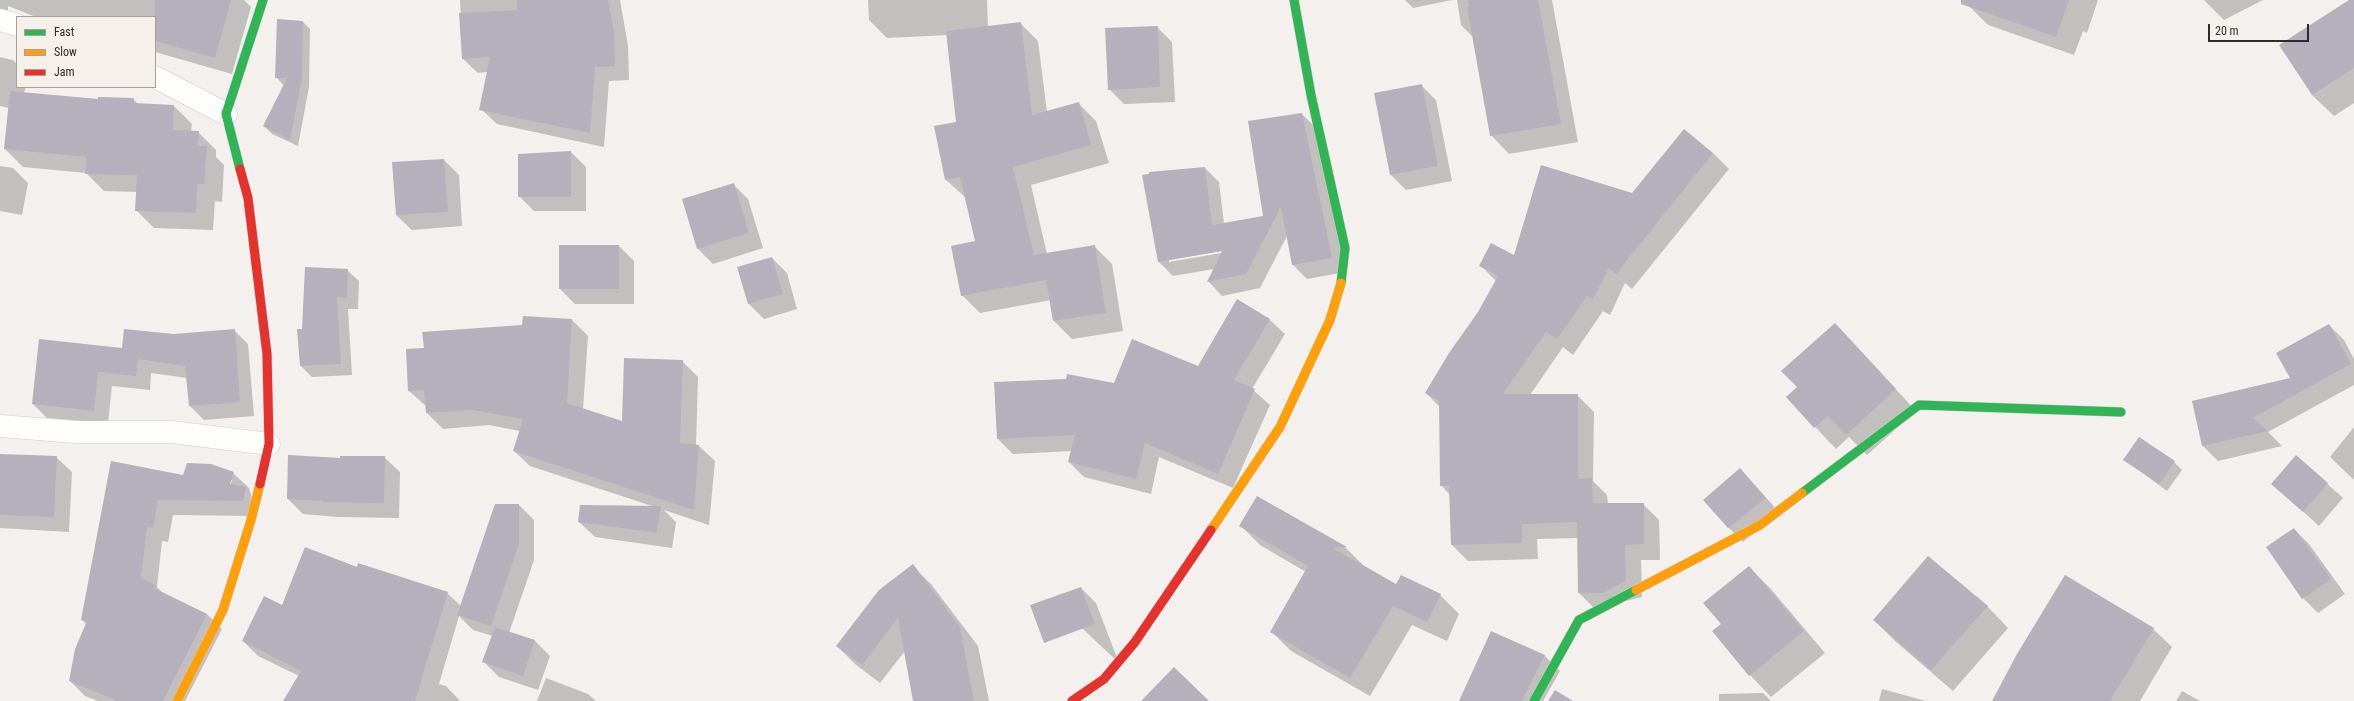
<!DOCTYPE html>
<html>
<head>
<meta charset="utf-8">
<style>
  body { margin:0 }
  #map { position:relative; width:2354px; height:701px; overflow:hidden; background:#f3f0ee; font-family:"Roboto Condensed",sans-serif }
  canvas { display:block }
  .legend { position:absolute; left:16px; top:16px; width:140px; height:72px; box-sizing:border-box; background:#f6f0eb; border:1px solid #a6a19d; margin:0; padding:5px 7px; list-style:none; font-size:12px; color:#2d2b29 }
  .legend li { display:flex; align-items:center; gap:8px; height:20px }
  .legend b { width:20px; border:1px solid #a6a19d }
  .scale { position:absolute; left:2208px; top:24px; width:101px; height:18px; box-sizing:border-box; border:2px solid #2d2b29; border-top:0; padding-left:5px; font-size:12px; line-height:14px; white-space:nowrap; color:#2d2b29; -webkit-text-stroke:3px #f6f0eb; paint-order:stroke }
</style>
</head>
<body>
<div id="map">
<canvas width="2354" height="701"></canvas>
<ul class="legend">
<li><b style="height:5px;background:#30b455"></b>Fast</li>
<li><b style="height:5px;background:#ff9f0a"></b>Slow</li>
<li><b style="height:5px;background:#e5322d"></b>Jam</li>
</ul>
<div class="scale">20 m</div>
</div>
<script>
const g = document.querySelector('canvas').getContext('2d');
g.lineJoin = 'round';
function fillPath(path, color) {
  g.fillStyle = color;
  g.fill(path, 'evenodd');
}
function trace(path, color, width, dash) {
  g.strokeStyle = color;
  g.lineWidth = width;
  g.lineCap = dash ? 'butt' : 'round';
  g.setLineDash(dash || []);
  g.stroke(path);
}
fillPath(new Path2D(`
  M0,0H244L251,7L232,74L155,52V17H36L8,6V16H0Z
  M460,0H620L628,46L629,80L609,81L604,147L497,124L482,110L488,72L478,73L463,59Z
  M868,0H987L988,27L1020,23L1038,41L1047,112L1078,103L1096,121L1109,163L1031,185L1047,254L1094,246L1112,264L1123,331L1072,339L1054,321L1051,300L980,313L962,295L976,242L965,197L945,179L958,123L948,35L887,38L869,20Z
  M1405,0H1452L1413,8Z
  M1457,0H1552L1578,142L1509,154L1491,135L1473,37L1461,25Z
  M1973,0H2098L2087,33L2083,31L2074,55L1988,25L1970,7Z
  M2204,0H2263L2224,20Z
  M2351,0H2354V103L2334,116L2312,95Z
  M303,22L310,29L309,87L298,146L272,134L264,126L284,86L276,77Z
  M1157,27L1172,42L1175,102L1124,104L1109,89Z
  M0,57L13,60L17,64V87H26L24,93L99,100L133,99L139,105L174,106L192,124L191,132H198L216,150V157L224,165L222,202L215,201L213,230L154,228L136,210L137,192L104,191L86,173L23,167L5,149L9,108L0,106Z
  M1421,85L1436,100L1452,181L1406,190L1391,175L1375,94Z
  M1302,114L1316,128L1345,272L1307,279L1293,265L1287,236L1260,288L1222,296L1208,281L1214,269L1173,276L1159,262L1144,176L1205,168L1219,182L1224,224L1264,217ZM1227,250V252L1169,262V260Z
  M571,152L586,167V211H534L519,196Z
  M1713,153L1729,169L1632,289L1625,283L1610,315L1603,311L1573,355L1563,347L1530,395L1578,396L1594,412L1593,481L1607,495L1608,504H1643L1659,520L1660,560H1641L1642,597L1595,609L1579,593L1578,538L1537,539L1538,559L1468,561L1452,545L1450,495L1441,485L1440,407L1426,393L1479,313L1496,281L1481,266L1514,256Z
  M444,160L459,175L462,226L412,230L396,215Z
  M0,166L13,168L28,183L22,215L0,211Z
  M733,184L748,199L763,248L713,264L698,249Z
  M619,246L634,261V304H575L560,289Z
  M772,258L787,273L797,309L764,319L749,304L738,268Z
  M347,270L359,281L358,309H348L352,375L312,377L301,366L303,330Z
  M572,320L588,336L583,409L623,423L682,361L698,377L696,445L699,446L715,461L709,525L664,510L676,522L672,548L595,537L579,522L652,506L530,466L514,451L520,431L489,425L443,429L427,413L426,406L409,391L425,349L523,326Z
  M1270,320L1285,334L1252,389L1270,405L1233,488L1159,457L1151,494L1084,477L1069,462L1072,451L1013,454L998,439L1114,384L1198,368Z
  M1835,324L1916,411L1867,455L1849,437L1836,449L1787,397L1798,387Z
  M2329,325L2344,340L2354,359V385L2268,432L2282,446L2218,461L2203,446L2193,401L2292,379Z
  M234,330L248,344L254,416L204,420L190,406L187,378L151,373L150,390L112,386L108,423L47,418L33,404L122,349L174,335Z
  M2354,427V480L2330,457Z
  M0,455L56,457L72,472L69,532L0,528Z
  M384,457L400,472L399,518L338,517L303,514L288,499L341,459Z
  M2297,457L2343,498L2319,526L2273,484Z
  M2125,460L2174,462L2182,470L2167,491Z
  M111,463L183,476L233,473L249,488L257,516L173,515L168,542L162,541L157,587L164,594L207,614L222,629L185,701H98L85,696L70,681L86,624L82,620ZM230,480H232L229,489Z
  M1740,469L1780,513L1743,542L1728,527Z
  M1258,497L1346,548L1365,567L1397,586L1440,595L1459,614L1447,641L1412,625L1370,696L1291,651L1272,632L1306,572L1260,545L1241,526Z
  M495,505H519L534,520V560L509,633L535,641L550,656L538,690L499,677L484,662L493,636L473,630L459,616L439,684L446,686L460,701H284L299,676L258,656L243,641L282,606L357,568L447,593L461,606Z
  M2294,529L2309,544L2345,594L2318,613L2303,598Z
  M912,566L931,584L978,646L989,701H914L905,651L880,683L855,664L837,646L883,587Z
  M1749,567L1770,588L1825,653L1771,697L1750,675L1713,631L1722,624Z
  M1081,588L1096,603L1119,663L1066,613Z
  M1987,606L2008,628L1953,691L1895,641L1874,620Z
  M2153,629L2172,647L2140,701H2003Z
  M1492,632L1545,656L1560,671L1543,701H1460Z
  M546,678L588,694L596,701H537Z
  M1882,689L1926,701H1927H1879Z
  M2182,691L2200,701H2176Z
  M1763,693L1771,701H1719V694Z`), '#0003');
fillPath(new Path2D(`
  M155,0H231L215,58L155,41Z
  M517,0H608L614,31L615,66L595,67L590,133L479,110L490,57L462,59L459,13L517,10Z
  M1468,0H1538L1561,124L1490,136L1467,7L1469,6Z
  M1961,0H2069L2056,37L1961,4Z
  M2349,0H2354V68L2312,95L2279,45Z
  M277,19L303,21L302,78L290,140L263,126L287,78H275Z
  M1021,22L1032,115L1079,102L1091,145L1013,167L1034,255L1095,245L1106,313L1053,321L1046,280L961,296L951,246L975,241L960,177L945,180L934,126L956,122L946,31Z
  M1158,26L1160,87L1108,90L1105,28Z
  M1422,84L1438,166L1390,175L1374,93Z
  M10,91L98,99V97L134,98V103L174,105L173,130L199,131L198,146H207L204,184H197L196,213L135,211L137,175L85,174L86,157L4,149Z
  M1302,113L1332,258L1292,265L1281,207L1246,274L1207,282L1222,251L1158,262L1142,175L1149,174V172L1205,167L1212,225L1263,216L1248,121Z
  M1684,129L1713,153L1616,274L1609,268L1593,299L1587,296L1557,339L1546,332L1503,394H1578V479L1592,478L1593,503H1644V544L1625,545L1626,581L1603,593H1578L1577,522L1522,524V543L1451,545L1449,486H1440L1439,401L1425,393L1449,353L1478,312L1498,276L1479,266L1491,243L1514,255L1541,165L1632,193Z
  M571,151V197H518V154Z
  M444,159L448,212L396,215L392,162Z
  M734,183L749,233L697,249L682,199Z
  M559,245H619V289H559Z
  M772,257L783,294L748,304L737,267Z
  M305,267L348,269L347,298L337,297L341,364L300,366L297,329H302Z
  M1237,299L1270,319L1234,380L1255,389L1218,474L1145,443L1136,479L1068,462L1075,435L997,439L994,382L1066,379L1067,374L1114,383L1132,339L1198,366Z
  M523,316L572,319L567,403L622,421L624,358L683,360L680,443L699,445L694,510L513,451L523,419L473,410L426,413L424,390L408,391L406,349L424,348L422,332L522,325Z
  M1835,323L1896,389L1846,435L1828,416L1814,428L1786,397L1797,387L1781,371Z
  M2329,324L2351,364L2253,418L2268,431L2202,446L2192,401L2290,378L2276,353Z
  M124,329L174,334L235,329L240,402L189,406L185,366L138,359L136,376L98,372L94,411L32,404L39,339L122,348Z
  M2139,437L2175,461L2159,484L2123,460Z
  M0,454L57,456L54,517L0,515Z
  M288,455L340,458V456H385L384,503L322,502L323,501L287,499Z
  M2296,455L2328,483L2303,512L2271,484Z
  M111,461L183,475L187,463L211,464L234,472L230,484L246,487L243,501L158,500L153,528L147,527L141,578L156,585L154,588L207,614L163,701H118L69,681L75,649L87,621L81,620Z
  M1740,468L1766,498L1728,528L1703,500Z
  M1257,496L1347,547L1333,548L1396,584L1401,575L1441,594L1427,622L1393,606L1350,678L1270,632L1308,566L1239,526Z
  M495,504H519V544L491,626L457,615Z
  M580,505L661,506L657,533L578,522Z
  M2294,528L2331,579L2302,599L2266,547Z
  M305,547L357,567L358,563L448,592L415,701H283L301,671L242,641L264,596L282,605Z
  M1928,556L1988,606L1931,670L1873,620Z
  M913,564L960,627L974,701H913L898,618L862,665L836,646L879,590Z
  M1749,566L1804,631L1749,676L1712,631L1721,624L1703,603Z
  M2065,575L2154,628L2110,701H1992L2017,654Z
  M1081,587L1095,624L1044,643L1030,605Z
  M495,627L535,640L523,676L482,662Z
  M1491,631L1545,655L1522,701H1459Z
  M1174,667L1209,701H1141Z
  M1555,690L1573,701H1548Z`), '#b6afbc');
const street = new Path2D(`
  M0,20L17,25
  M155,77L226,114
  M0,426L75,432H172L269,444`);
const fast = new Path2D(`
  M1294,0L1311,95L1345,248L1341,283
  M240,169L226,114L263,0
  M1802,493L1919,405L2121,412
  M1534,701L1579,620L1636,590`);
const slow = new Path2D(`
  M1211,530L1280,427L1330,320L1341,283
  M1636,590L1760,525L1802,493
  M177,701L223,610L251,520L260,484`);
const jam = new Path2D(`
  M240,169L248,198L267,354L269,444L260,484
  M1072,701L1104,679L1135,642L1211,530`);
trace(street, '#cfccca', 23);
trace(fast, '#cfccca', 10);
trace(slow, '#cfccca', 10);
trace(jam, '#cfccca', 10);
trace(street, '#fdfdfc', 22);
trace(fast, '#30b455', 9);
trace(slow, '#ff9f0a', 9);
trace(jam, '#e5322d', 9);
</script>
</body>
</html>
